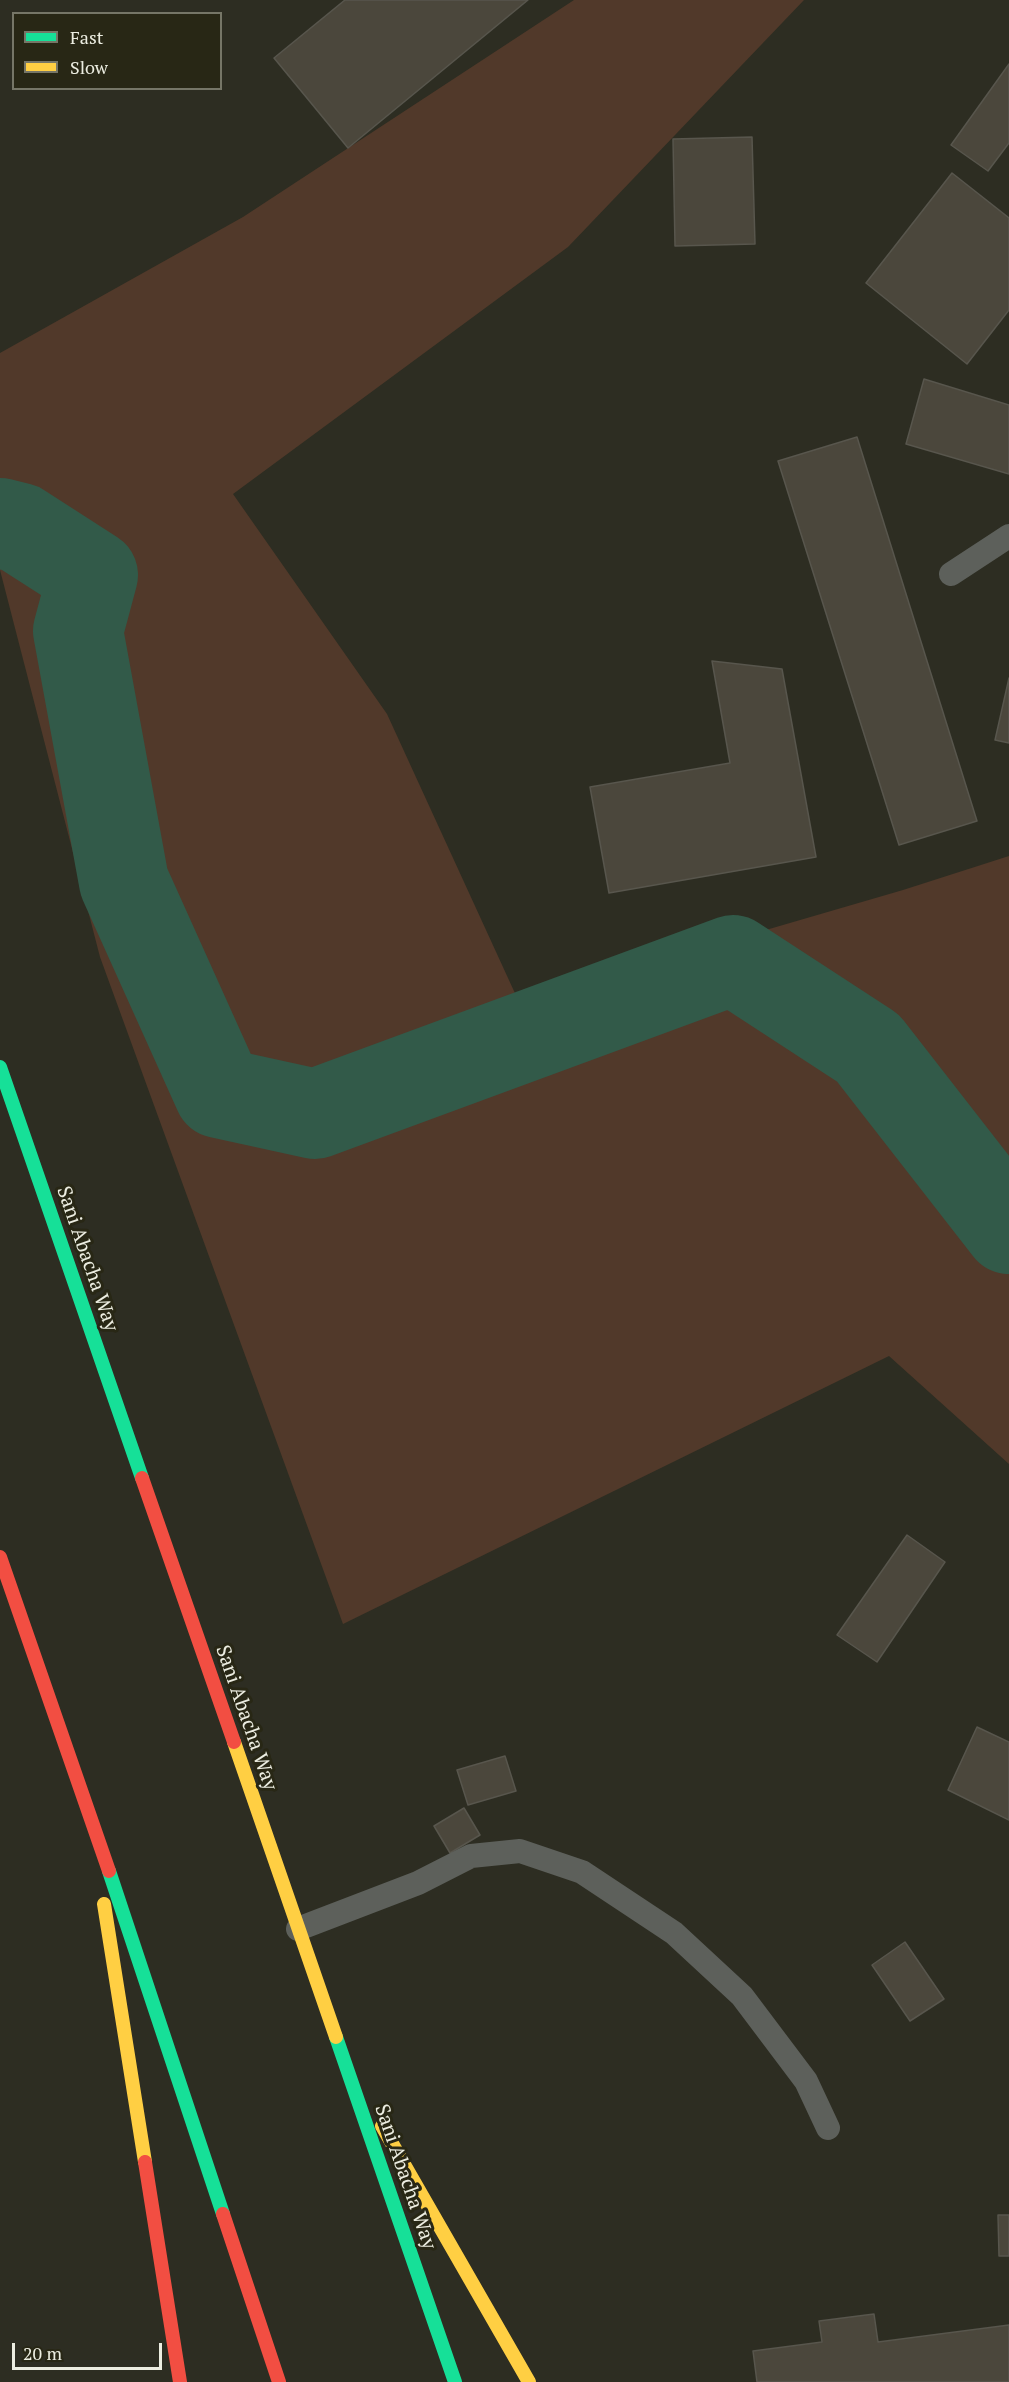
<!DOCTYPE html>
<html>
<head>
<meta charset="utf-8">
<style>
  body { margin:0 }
  #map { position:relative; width:1009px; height:2382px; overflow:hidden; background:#2d2d22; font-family:"PT Serif",serif }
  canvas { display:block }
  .legend { position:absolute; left:12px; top:12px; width:210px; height:78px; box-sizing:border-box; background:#282715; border:2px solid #767667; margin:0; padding:8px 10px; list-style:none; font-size:18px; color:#ecede1 }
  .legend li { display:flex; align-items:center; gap:12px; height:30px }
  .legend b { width:30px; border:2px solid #767667 }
  .scale { position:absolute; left:12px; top:2343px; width:150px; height:27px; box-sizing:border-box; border:3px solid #ecede1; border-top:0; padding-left:8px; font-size:18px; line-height:21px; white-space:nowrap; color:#ecede1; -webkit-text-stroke:4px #282715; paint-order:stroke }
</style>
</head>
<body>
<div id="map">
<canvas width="1009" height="2382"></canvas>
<ul class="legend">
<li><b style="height:8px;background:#16e098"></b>Fast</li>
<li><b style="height:8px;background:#ffcf43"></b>Slow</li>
</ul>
<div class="scale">20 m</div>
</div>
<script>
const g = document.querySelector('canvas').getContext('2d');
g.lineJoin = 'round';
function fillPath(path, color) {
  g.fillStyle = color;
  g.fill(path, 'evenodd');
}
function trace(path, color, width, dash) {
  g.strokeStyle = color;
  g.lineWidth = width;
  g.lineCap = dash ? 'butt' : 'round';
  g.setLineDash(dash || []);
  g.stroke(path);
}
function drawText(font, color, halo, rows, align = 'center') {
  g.font = font + ' "PT Serif",serif';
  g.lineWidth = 6;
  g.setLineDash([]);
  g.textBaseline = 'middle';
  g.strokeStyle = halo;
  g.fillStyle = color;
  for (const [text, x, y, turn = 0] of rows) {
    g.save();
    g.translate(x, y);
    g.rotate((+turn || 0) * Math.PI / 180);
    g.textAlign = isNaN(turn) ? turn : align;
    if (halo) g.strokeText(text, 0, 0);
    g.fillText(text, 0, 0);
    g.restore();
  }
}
fillPath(new Path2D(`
  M574,0H804L568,247L233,494L387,714L519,1002L903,890L1009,856V1464L889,1356L343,1624L100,957L0,570V353L243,217Z`), '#51392a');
trace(new Path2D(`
  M0,523L20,528L93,575L78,631L124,882L219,1093L315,1114L733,960L868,1048L1009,1229`), '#325a49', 90);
const building = new Path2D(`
  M345,0H528L348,148L274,58Z
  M1009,64V143L988,171L951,145Z
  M752,137L755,244L675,246L673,139Z
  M952,173L1009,218V310L967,364L866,283Z
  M924,379L1009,405V474L906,444Z
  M857,437L977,821L899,845L778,461Z
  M712,661L782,669L816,857L609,893L590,787L730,763Z
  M1009,678V743L995,740Z
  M907,1535L945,1562L877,1662L837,1635Z
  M977,1727L1009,1742V1820L948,1790Z
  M505,1756L516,1791L468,1805L457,1770Z
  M464,1808L480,1835L450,1853L434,1826Z
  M905,1942L944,1999L910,2021L872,1965Z
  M998,2215H1009V2256H999Z
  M874,2314L878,2342L1009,2325V2382H757L753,2351L822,2342L819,2321Z`);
fillPath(building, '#4b473c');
trace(building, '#58564d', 1.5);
trace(new Path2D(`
  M951,574L1009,536
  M298,1929L418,1883L471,1856L520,1851L582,1872L674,1933L742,1996L806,2081L828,2128`), '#5d605b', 24);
trace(new Path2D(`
  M0,1067L142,1478
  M109,1871L223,2214
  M336,2037L455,2382`), '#16e098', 14);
trace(new Path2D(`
  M234,1742L336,2037
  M104,1904L145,2162
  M382,2126L529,2382`), '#ffcf43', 14);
trace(new Path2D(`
  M142,1478L234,1742
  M0,1557L109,1871
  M145,2162L180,2382
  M223,2214L279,2382`), '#f24e42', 14);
drawText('20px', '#ecede1', '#282715', [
  ["Sani Abacha Way",87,1259,71],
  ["Sani Abacha Way",246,1718,71],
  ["Sani Abacha Way",405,2177,71]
]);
</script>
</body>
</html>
